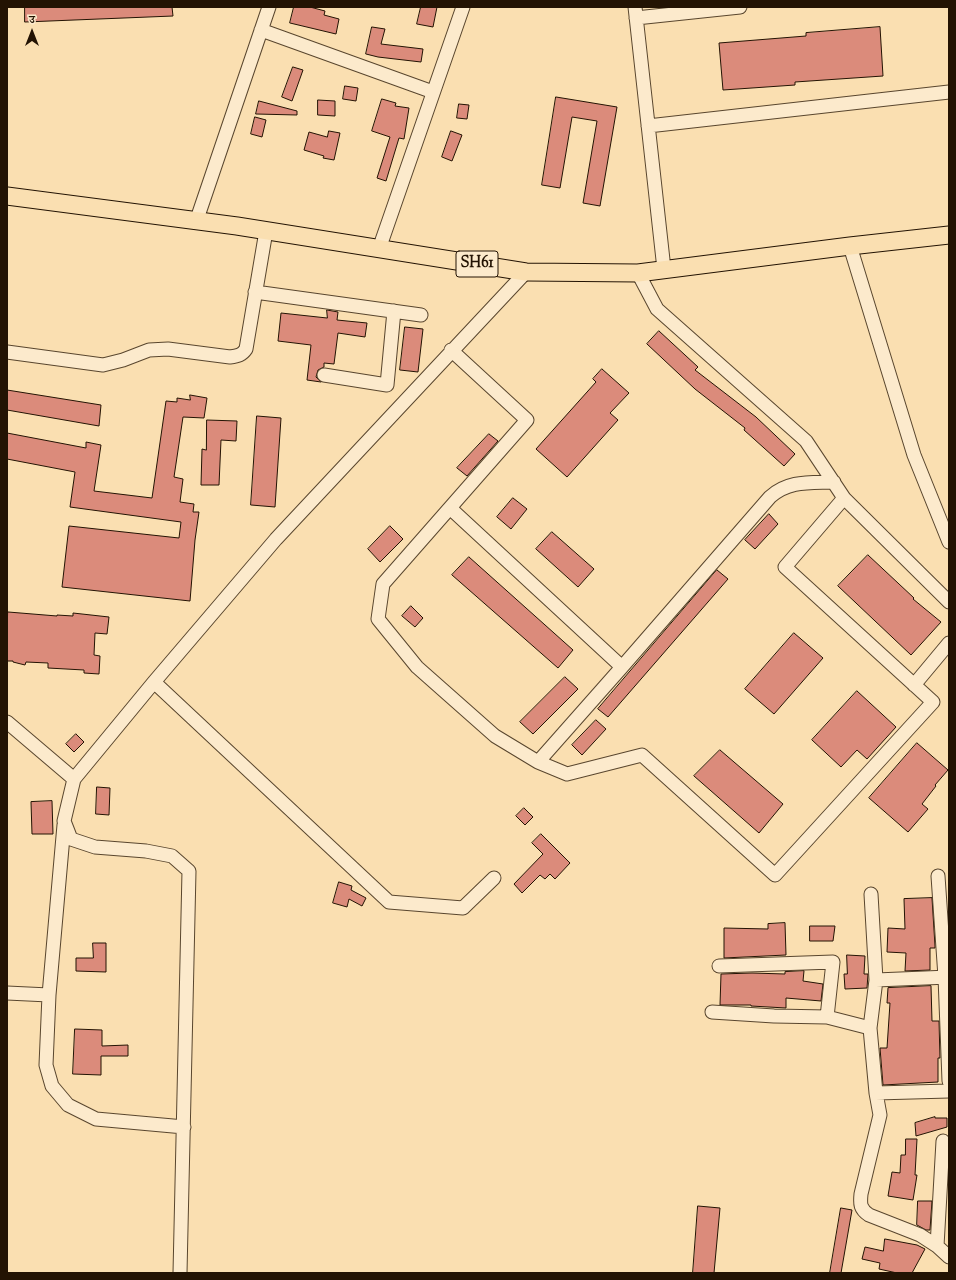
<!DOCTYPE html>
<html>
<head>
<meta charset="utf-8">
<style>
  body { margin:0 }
  #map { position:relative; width:956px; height:1280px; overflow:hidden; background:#fadfb1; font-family:"Sorts Mill Goudy","Noto Serif Devanagari",serif }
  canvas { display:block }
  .frame { position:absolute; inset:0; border:8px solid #231303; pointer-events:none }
  .north { position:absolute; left:12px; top:12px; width:40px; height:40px; -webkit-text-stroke:3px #fceacc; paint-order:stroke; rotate:0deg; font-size:11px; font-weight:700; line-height:16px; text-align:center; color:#231303 }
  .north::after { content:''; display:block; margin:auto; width:14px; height:18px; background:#231303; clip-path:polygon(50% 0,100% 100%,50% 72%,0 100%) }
</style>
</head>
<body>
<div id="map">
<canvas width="956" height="1280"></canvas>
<div class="frame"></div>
<div class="north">उ</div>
</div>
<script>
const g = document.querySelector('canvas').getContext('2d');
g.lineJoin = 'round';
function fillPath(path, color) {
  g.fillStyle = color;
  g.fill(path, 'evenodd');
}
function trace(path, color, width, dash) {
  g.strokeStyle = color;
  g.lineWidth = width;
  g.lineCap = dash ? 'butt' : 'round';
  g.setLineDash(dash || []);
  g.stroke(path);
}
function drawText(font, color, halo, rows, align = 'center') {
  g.font = font + ' "Sorts Mill Goudy",serif';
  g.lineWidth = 3.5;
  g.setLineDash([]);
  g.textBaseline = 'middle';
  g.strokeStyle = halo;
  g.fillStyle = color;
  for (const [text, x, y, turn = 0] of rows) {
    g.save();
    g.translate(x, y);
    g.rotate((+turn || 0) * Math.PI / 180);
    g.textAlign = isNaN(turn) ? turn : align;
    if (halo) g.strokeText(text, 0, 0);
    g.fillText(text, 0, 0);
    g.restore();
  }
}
const building = new Path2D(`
  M25,7H172L173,16L25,22Z
  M294,7H310L325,11L324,15L339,19L336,34L290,23Z
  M421,7H437L433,27L417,24Z
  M372,27L385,29L381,44L423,49L421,62L378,57L366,54Z
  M880,27L883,76L795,82V85L723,90L719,43L806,36V33Z
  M293,67L303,70L292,101L282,97Z
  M345,86L358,88L356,101L343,99Z
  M556,97L617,107L600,206L583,203L597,121L572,117L560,188L542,185Z
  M382,99L396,103L395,106L409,108L404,139L399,138L386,181L377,178L390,137L372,131Z
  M318,100L335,101V116L318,115Z
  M259,101L297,111V115L256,114Z
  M459,104L469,105L467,119L457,118Z
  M255,117L266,120L262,137L251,134Z
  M329,131L340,133L334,160L323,158L324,156L304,150L309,132L327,137Z
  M451,131L462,135L452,161L442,157Z
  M327,310L338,312L337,320L367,323L365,337L338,333L334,364L324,363V367L318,370L316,377L321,382L307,380L311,345L278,341L281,313L327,318Z
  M405,327L423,329L418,372L400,370Z
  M659,331L698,367L695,370L756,417L795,454L784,466L744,430L745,428L695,389L647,344Z
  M602,369L629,393L610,413L618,420L567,477L536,449L596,382L593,379Z
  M7,390L101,405L99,426L7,410Z
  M190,395L207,398L204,418L183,417L174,477L183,479L180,502L194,504L193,512H199L195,540L190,601L62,587L69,526L179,538L181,522L70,507L75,472L7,459V433L86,448V442L101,445L94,491L152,498L166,401L177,402V398L190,400Z
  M257,416L281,418L275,507L251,505Z
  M207,420L237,421L236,441L221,440L219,485H201L202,449L206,450Z
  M489,434L498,441L467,476L457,468Z
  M513,498L527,509L511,529L497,517Z
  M769,514L778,524L755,549L745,540Z
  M390,526L403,539L380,562L368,549Z
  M552,532L594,569L578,587L536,549Z
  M868,555L914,598L913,599L941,622L911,655L838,586Z
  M469,557L573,650L558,668L452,575Z
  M717,570L728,579L608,717L598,709Z
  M411,606L423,618L415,627L402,616Z
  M8,612L57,616V615L73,616V613L109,617L107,634L95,633L94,655L100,656L99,674L84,673V670L48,668V663L26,662L25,665L13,662V661H7Z
  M794,633L823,658L774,714L745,689Z
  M565,677L578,689L533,734L520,722Z
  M857,691L896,727L867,759L857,750L841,767L812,740Z
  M596,720L606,729L582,755L572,745Z
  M76,734L84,742L74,752L66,744Z
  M917,743L948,770L935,785L936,786L922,804L928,809L908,832L869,798Z
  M720,750L783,804L759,833L694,776Z
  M97,787L110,788L109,815L96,814Z
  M52,801L53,834H32L31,802Z
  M524,808L533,817L525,825L516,816Z
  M541,834L570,863L555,879L550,874L545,879L540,875L522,893L514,884L543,854L532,843Z
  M339,882L352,886L351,890L366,898L362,906L349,899L347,907L333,903Z
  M932,898L935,946V948H930V970L905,971L906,953L887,952L888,928L905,929L904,899Z
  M785,923L786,955L724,958V928L768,929V924Z
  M810,926H835L833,941H810Z
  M93,943H106V972L76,971V958H93Z
  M847,955L865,956L864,974H868L867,988L845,989L844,974H847Z
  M804,971L803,981L823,984L821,1001L786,998V1008L751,1006V1005H720L721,974L752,973L785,974V972Z
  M931,986L932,1021H939L940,1058H938V1082L883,1085L880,1048H887L890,1003H887L888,988Z
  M75,1029L102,1030V1046L128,1045V1056H101V1075L73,1074Z
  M935,1117V1118H947V1127L916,1136L915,1123Z
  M906,1139H917L915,1175H917L913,1200L888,1196L892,1172L900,1173L901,1155H905Z
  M918,1201H932L930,1230H926L917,1225Z
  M698,1206L720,1208L714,1273H693Z
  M841,1208L852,1210L841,1273H830Z
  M885,1239L917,1245L925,1249L912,1273H897L879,1269L880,1263L862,1259L865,1247L883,1251Z`);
fillPath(building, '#db8b7b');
trace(building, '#231303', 1);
const minor = new Path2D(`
  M635,7L664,269
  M636,18L740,7
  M261,30L433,92
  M648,126L949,92
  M196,222L269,7
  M850,246L914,455L949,542
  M379,249L463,7
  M638,273L657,309L806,441L844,498L949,602
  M255,292L421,315
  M451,350L527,420L383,584L378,619L417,667L495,736L538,762L567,774L642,755L775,875L933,702L785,567L844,498
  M7,352L103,365L123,360L149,350L168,349L230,357C238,356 242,355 246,349L266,231
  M324,375L387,385L394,311
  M450,508L622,667
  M154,682L389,902L463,908L494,878
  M914,685L949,643
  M7,722L74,779
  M538,762L622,667L770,497C789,480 810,483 834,482
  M938,876L945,977L949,1081
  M871,894L876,980L870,1028L876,1093L880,1115L861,1194C860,1204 860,1209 869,1215L920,1235L937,1246L949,1257
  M719,966L833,962L827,1017
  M876,980L949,977
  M7,993L49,995L46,1065L52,1086L68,1105L96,1119L184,1127
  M49,995L64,825
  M712,1012L774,1016L827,1017L870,1028
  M876,1093L949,1091
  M937,1246L943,1141
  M180,1273L189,871L172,856L146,851L95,847L71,839L64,821L74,779L154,682L276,539L526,272`);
const major = new Path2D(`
  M7,196L237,226L526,272L638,273L850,246L949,235`);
trace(minor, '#59462e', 15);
trace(major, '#231303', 19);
trace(minor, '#fceacc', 13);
trace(major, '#fadfb1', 17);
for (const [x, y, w] of [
  [477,264,42]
]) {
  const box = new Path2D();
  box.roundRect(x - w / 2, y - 13, w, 26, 3);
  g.fillStyle = '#fceacc';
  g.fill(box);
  trace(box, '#231303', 1);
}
drawText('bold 15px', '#231303', null, [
  ["SH61",477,264]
]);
</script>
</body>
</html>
